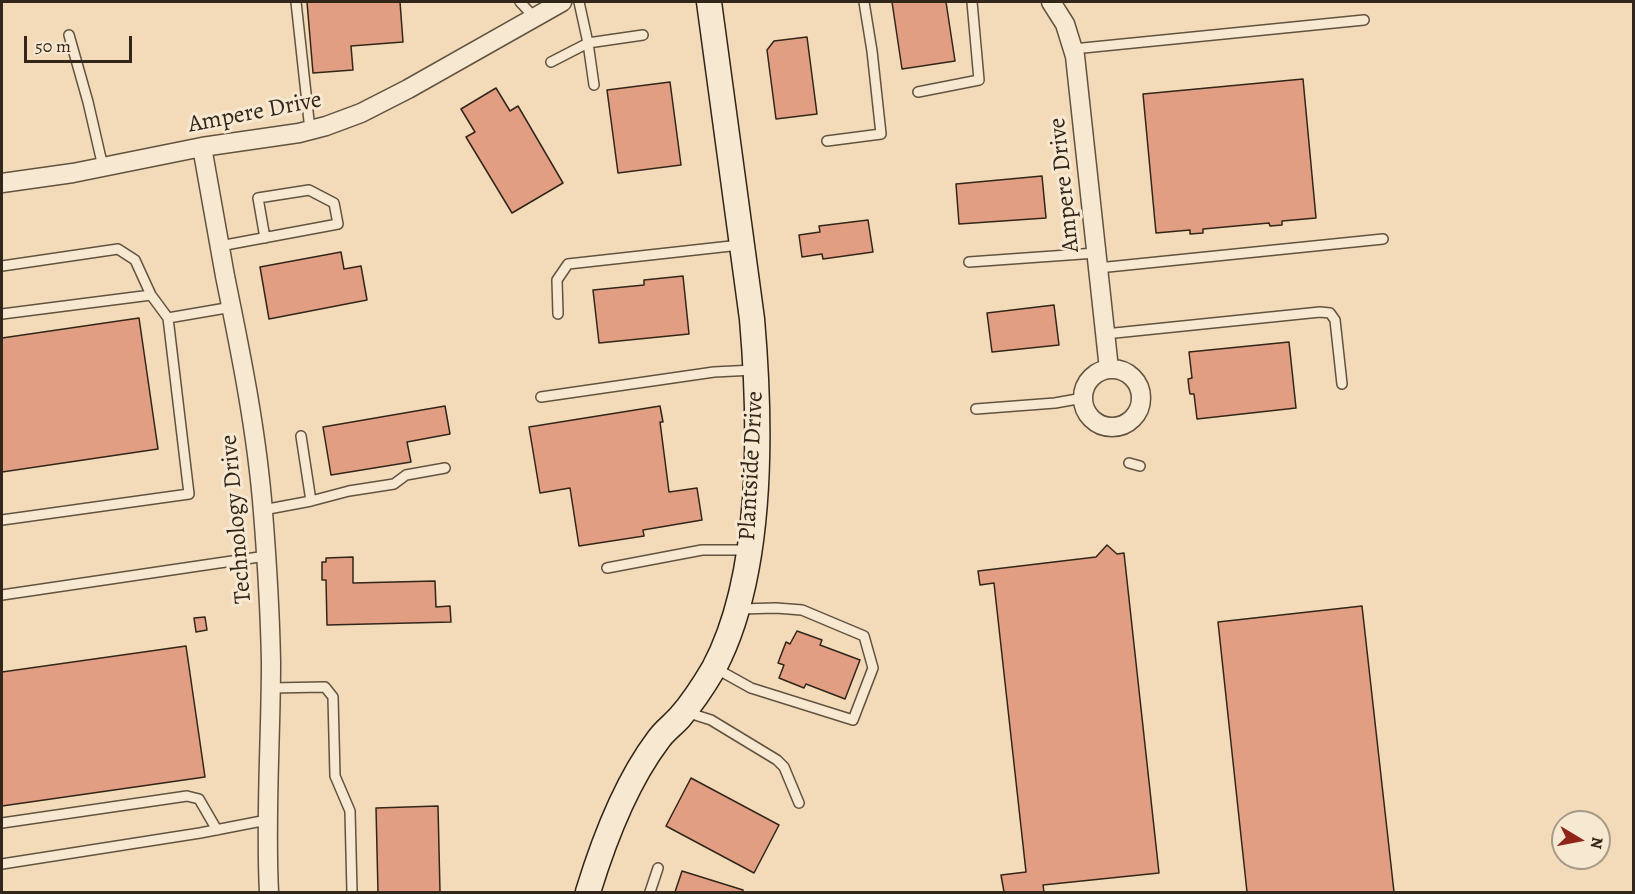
<!DOCTYPE html>
<html>
<head>
<meta charset="utf-8">
<style>
  body { margin:0 }
  #map { position:relative; width:1635px; height:894px; overflow:hidden; background:#f3dbb9; font-family:Alegreya,serif }
  canvas { display:block }
  .frame { position:absolute; inset:0; border:3px solid #312619; pointer-events:none }
  .north { position:absolute; left:1551px; top:810px; width:60px; height:60px; box-sizing:border-box; background:#f7e8d2; border:2px solid #a89a88; border-radius:50%; rotate:100deg; font-size:16px; font-weight:700; line-height:24px; text-align:center; color:#312619 }
  .north::after { content:''; display:block; margin:auto; width:21px; height:27px; background:#8f2418; clip-path:polygon(50% 0,100% 100%,50% 72%,0 100%) }
  .scale { position:absolute; left:24px; top:36px; width:108px; height:27px; box-sizing:border-box; border:3px solid #312619; border-top:0; padding-left:8px; font-size:18px; line-height:21px; white-space:nowrap; color:#312619; -webkit-text-stroke:4px #f7e8d2; paint-order:stroke }
</style>
</head>
<body>
<div id="map">
<canvas width="1635" height="894"></canvas>
<div class="frame"></div>
<div class="north">N</div>
<div class="scale">50 m</div>
</div>
<script>
const g = document.querySelector('canvas').getContext('2d');
g.lineJoin = 'round';
function fillPath(path, color) {
  g.fillStyle = color;
  g.fill(path, 'evenodd');
}
function trace(path, color, width, dash) {
  g.strokeStyle = color;
  g.lineWidth = width;
  g.lineCap = dash ? 'butt' : 'round';
  g.setLineDash(dash || []);
  g.stroke(path);
}
function drawText(font, color, halo, rows, align = 'center') {
  g.font = font + ' Alegreya,serif';
  g.lineWidth = 6;
  g.setLineDash([]);
  g.textBaseline = 'middle';
  g.strokeStyle = halo;
  g.fillStyle = color;
  for (const [text, x, y, turn = 0] of rows) {
    g.save();
    g.translate(x, y);
    g.rotate((+turn || 0) * Math.PI / 180);
    g.textAlign = isNaN(turn) ? turn : align;
    if (halo) g.strokeText(text, 0, 0);
    g.fillText(text, 0, 0);
    g.restore();
  }
}
const building = new Path2D(`
  M307,2H400L403,42L351,46L353,70L313,73Z
  M892,2H946L955,61L902,69Z
  M807,37L817,114L776,119L767,50L774,41Z
  M1303,79L1316,218L1282,221V225L1270,226L1269,223L1203,229V233L1190,234V230L1156,233L1143,94Z
  M670,82L681,165L618,173L607,90Z
  M496,88L510,111L518,106L563,183L512,213L466,137L475,132L461,109Z
  M1042,176L1046,218L959,224L956,184Z
  M868,220L873,252L823,259L822,254L802,257L799,235L820,232L819,226Z
  M341,252L344,269L361,266L367,300L269,319L260,267Z
  M683,276L689,334L599,343L593,290L644,285V280Z
  M1054,305L1059,345L992,352L987,313Z
  M139,318L158,449L2,472V338Z
  M1289,342L1296,408L1197,419L1194,394H1190L1189,388L1188,379L1192,378L1189,352Z
  M445,406L450,434L407,442L411,462L331,475L323,427Z
  M660,406L663,422H660L669,492L697,488L702,520L643,530L644,536L579,546L570,488L540,493L529,427Z
  M1107,545L1117,554L1124,553L1159,873L1043,885L1044,892H1004L1001,875L1026,872L994,583L980,585L978,571L1096,557Z
  M353,557V583L435,581L436,607L450,606L451,622L327,625L326,580H322V562H326V558Z
  M1362,606L1394,892H1247L1218,622Z
  M205,617L207,630L196,632L194,618Z
  M797,631L822,640L820,645L860,660L845,699L806,684L804,688L779,678L784,665L778,663L786,642L790,644Z
  M186,646L205,777L2,806V672Z
  M691,778L779,825L754,873L666,826Z
  M438,806L440,892H378L376,808Z
  M682,871L743,890V892H675Z`);
fillPath(building, '#e29e83');
trace(building, '#312619', 1.5);
const lane = new Path2D(`
  M296,2L310,130
  M520,2L534,17
  M579,2L588,43L594,85
  M69,35L88,102L103,167
  M1073,49L1364,20
  M551,62L588,43L643,35
  M918,92L979,80L972,2
  M827,141L881,134L872,51L864,2
  M220,246L338,224L334,203L309,190L258,198L265,238
  M969,262L1096,253
  M2,266L118,249L135,260L151,295L168,318
  M1098,268L1383,239
  M2,314L151,295
  M558,314L557,280L568,264L740,245
  M1105,334L1320,312L1330,313L1335,320L1342,384
  M541,397L714,372L754,370
  M976,409L1055,403L1083,398
  M1129,463L1140,466
  M311,501L349,491L394,484L406,475L445,468
  M263,510L311,501L301,436
  M2,520L189,494L168,318L232,307
  M607,568L702,550H748
  M2,595L266,556
  M715,668L751,688L853,720L873,668L864,636L802,610L776,608L739,609
  M270,688L325,687L333,697L335,776L350,811L352,892
  M686,712L711,720L777,760L784,767L799,803
  M2,823L187,796L199,799L217,830
  M2,864L200,833L267,820
  M650,892L658,868`);
const street = new Path2D(`
  M1051,2L1065,24L1075,56L1109,369
  M202,147C210,190 217,233 225,276C241,354 257,433 263,512C267,562 270,612 271,662C271,739 265,816 269,892
  M2,183L73,173L202,147L299,133L326,126L361,113L408,89L562,2
  M1083 398a29 29 0 1 1 58 0a29 29 0 1 1-58 0Z`);
const secondary = new Path2D(`
  M588,892C603,843 627,781 658,740C664,731 673,725 680,717C693,702 704,685 714,668C764,574 761,423 752,319L709,2`);
trace(lane, '#625341', 12);
trace(street, '#625341', 21);
trace(secondary, '#312619', 27);
trace(lane, '#f7e8d2', 9);
trace(street, '#f7e8d2', 18);
trace(secondary, '#f7e8d2', 24);
drawText('24px', '#312619', '#f7e8d2', [
  ["Ampere Drive",255,113,-11],
  ["Ampere Drive",1065,185,-96],
  ["Plantside Drive",752,466,-87],
  ["Technology Drive",237,519,-95]
]);
</script>
</body>
</html>
